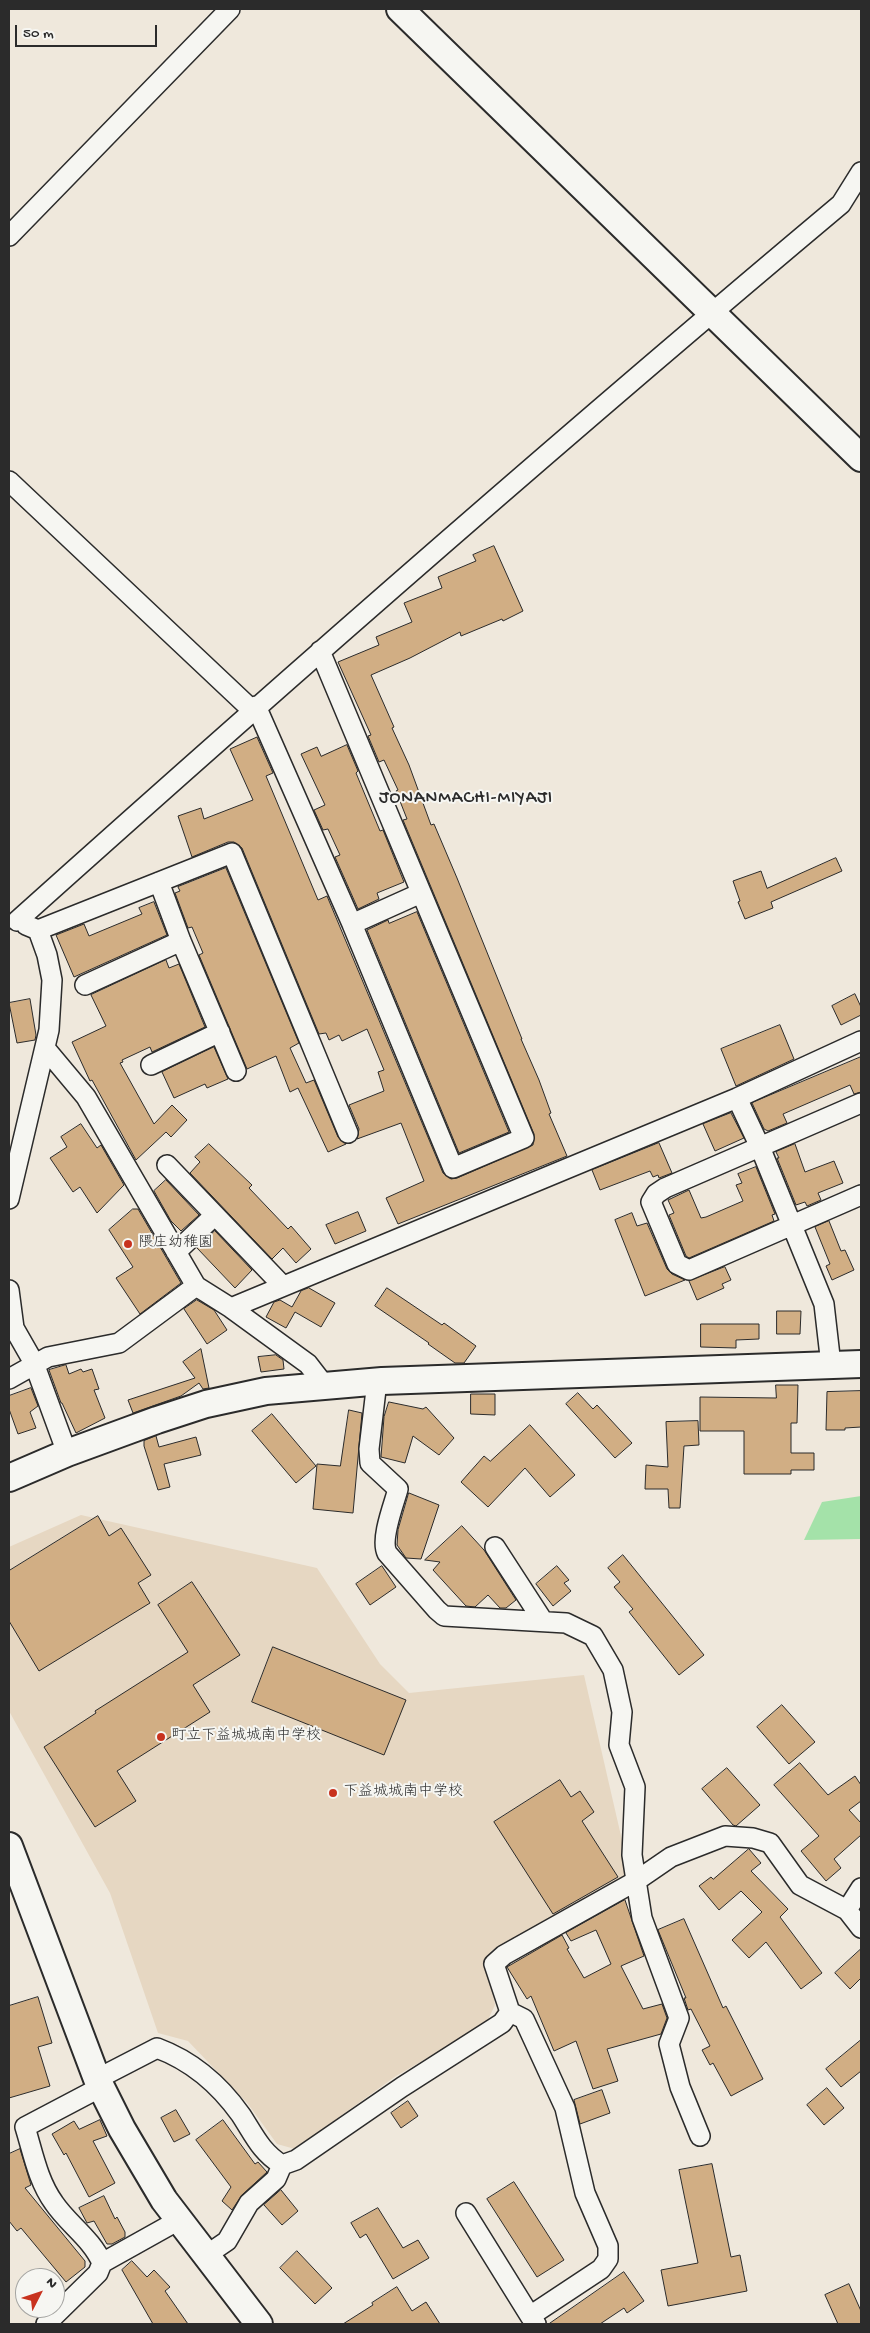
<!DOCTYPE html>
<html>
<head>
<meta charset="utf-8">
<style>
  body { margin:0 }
  #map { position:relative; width:870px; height:2333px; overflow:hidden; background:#efe8dc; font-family:"Gochi Hand",sans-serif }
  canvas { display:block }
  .frame { position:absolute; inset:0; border:10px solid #2b2b2b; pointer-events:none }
  .north { position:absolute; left:15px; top:2268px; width:50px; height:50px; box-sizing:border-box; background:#f6f6f2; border:1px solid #a5a5a2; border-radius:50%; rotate:49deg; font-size:14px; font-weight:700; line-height:20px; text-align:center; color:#2b2b2b }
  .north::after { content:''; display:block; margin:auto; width:18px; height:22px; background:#c8321e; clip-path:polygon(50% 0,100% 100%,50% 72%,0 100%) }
  .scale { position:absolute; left:15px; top:25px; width:142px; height:22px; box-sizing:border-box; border:2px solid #2b2b2b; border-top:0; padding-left:6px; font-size:15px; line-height:18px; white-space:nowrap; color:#2b2b2b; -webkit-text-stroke:4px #f6f6f2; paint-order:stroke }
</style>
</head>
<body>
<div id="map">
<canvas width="870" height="2333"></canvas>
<div class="frame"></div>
<div class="north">N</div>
<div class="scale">50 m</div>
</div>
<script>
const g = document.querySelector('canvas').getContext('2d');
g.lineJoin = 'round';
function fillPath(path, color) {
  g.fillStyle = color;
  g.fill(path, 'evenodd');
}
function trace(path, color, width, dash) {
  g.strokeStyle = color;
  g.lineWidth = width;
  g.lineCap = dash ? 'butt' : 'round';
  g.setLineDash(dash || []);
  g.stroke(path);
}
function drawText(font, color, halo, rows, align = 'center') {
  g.font = font + ' "Gochi Hand","Klee One",sans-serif';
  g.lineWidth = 4;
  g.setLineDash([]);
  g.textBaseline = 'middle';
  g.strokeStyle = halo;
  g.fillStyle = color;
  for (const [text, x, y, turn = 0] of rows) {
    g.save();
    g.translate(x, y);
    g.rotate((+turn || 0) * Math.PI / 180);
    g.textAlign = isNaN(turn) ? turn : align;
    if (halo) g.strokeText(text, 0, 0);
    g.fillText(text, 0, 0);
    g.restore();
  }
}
fillPath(new Path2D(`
  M81,1515L317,1568L380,1664L409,1693L584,1675L630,1875L491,1951L487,1959L495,2005L486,2024L396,2076L295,2149L277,2144L248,2104L188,2041L158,2033L110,1893L9,1711V1547Z`), '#e6d7c2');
fillPath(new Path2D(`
  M861,1496V1539L804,1540L822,1502Z`), '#a4e2a9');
const building = new Path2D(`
  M494,546L523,611L503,621L502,619L461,636L460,632L410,658L371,675L394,727L392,728L409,765L431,825L434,824L457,878L522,1039H521L539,1080L551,1113L549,1114L567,1156L398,1224L386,1198L424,1181L401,1123L357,1139L359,1129L349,1105L384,1091L378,1072L384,1070L367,1029L342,1041L339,1035L329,1040L326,1033L319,1034L242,848L234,842H228L192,857L178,816L201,808L204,819L253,800L230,749L257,737L273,773L266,776L318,900L327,896L443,1173L451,1179L457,1178L533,1145L534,1134L403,820L407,819L396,791L398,790L384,760L379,762L368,736L371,735L338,662L379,645L376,637L412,622L404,603L442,588L438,577L476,561L473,555Z
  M347,745L358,771L356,773L380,831L383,830L404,882L377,893L379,899L358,909L335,857L340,855L328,829L323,830L314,810L325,805L301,754L317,747L321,756Z
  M836,858L842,871L771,902L773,908L745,919L738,902L740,901L733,881L761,871L767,888Z
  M226,868L299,1043L290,1048L306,1083L314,1080L338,1137L346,1144L328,1152L298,1088L290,1092L276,1056L247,1069L199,955L203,953L192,927L188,928L175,893L180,891L178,887Z
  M154,902L167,935L74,977L56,935L84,924L89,936L142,914L139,908Z
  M417,912L509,1132L459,1153L367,930L388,920L389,923Z
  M166,960L169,968L179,964L205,1027L152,1052L150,1047L122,1060L123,1062L120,1063L154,1124L172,1105L187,1120L171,1137L166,1132L136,1160L92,1080L90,1081L72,1042L106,1026L91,995Z
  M855,994L861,1007V1015L841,1025L832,1006Z
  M30,999L36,1035L35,1040L17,1043L9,1003Z
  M780,1025L794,1059L736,1086L721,1049Z
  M214,1047L228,1079L207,1088L205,1084L174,1098L162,1072Z
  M861,1057V1092L854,1094L850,1085L783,1114L787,1123L768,1131L764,1129L752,1103Z
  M731,1113L744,1138L715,1151L703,1124Z
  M81,1124L97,1148L101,1145L124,1185L97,1213L80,1187L73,1192L50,1158L67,1147L61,1137Z
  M659,1143L672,1173L659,1178L658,1175L653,1177L650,1171L600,1190L592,1170Z
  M209,1144L252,1185L249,1188L288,1229L291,1226L311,1249L296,1263L283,1248L272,1259L190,1173L200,1162L195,1157Z
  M795,1144L805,1172L834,1161L843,1183L818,1193L821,1200L807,1206L805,1202L796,1205L777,1158H779L776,1152Z
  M756,1167L775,1214L772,1215L774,1221L689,1258L686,1256L669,1215L674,1213L668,1200L689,1190L701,1218L706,1217L743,1201L736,1185L742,1183L738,1174Z
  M166,1180L199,1215L181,1231L171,1221L154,1191Z
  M133,1209H138L181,1283L140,1314L116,1278L133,1267L109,1230Z
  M358,1212L366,1231L335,1244L326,1225Z
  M632,1213L637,1226L647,1223L667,1269L672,1274L685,1280L645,1296L615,1220Z
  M829,1221L841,1251L845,1250L854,1270L832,1280L826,1266L830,1264L815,1227Z
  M215,1231L252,1270L235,1288L197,1248Z
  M725,1267L731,1280L722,1284L724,1288L697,1300L689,1281Z
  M309,1288L335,1303L321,1327L295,1312L286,1328L266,1317L274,1302L280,1300L292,1307L301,1291Z
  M387,1288L442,1325L444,1323L476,1346L464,1363H455L428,1344L429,1343L375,1306Z
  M197,1300L214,1310L227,1330L207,1344L184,1309Z
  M777,1311H801L800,1334H777Z
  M701,1324H759V1339L736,1340V1348L701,1347Z
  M201,1349L209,1388L203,1389L199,1383L181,1396L133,1413L128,1400L195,1378L183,1362Z
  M276,1355L283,1360L284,1369L261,1372L258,1357Z
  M66,1365L69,1374L81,1369L83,1372L92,1369L99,1389L94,1390L105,1418L76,1433L62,1403H61L49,1370Z
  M776,1385H798L797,1423H791V1453H814V1470H791V1474H744V1431H700V1397L776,1398Z
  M31,1388L38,1406L30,1412L36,1428L18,1434L9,1409V1396Z
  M861,1391V1427L845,1428V1430H826L827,1392Z
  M578,1393L593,1409L597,1405L632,1443L615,1458L566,1404Z
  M471,1394H495V1415L471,1414Z
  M389,1402L423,1409L426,1407L454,1438L439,1455L413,1436L405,1463L381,1457L384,1417Z
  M349,1410L362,1413L353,1513L313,1509L317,1464L340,1466Z
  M272,1414L316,1466L296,1483L252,1431Z
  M698,1421L699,1445L684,1446L680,1508H669L668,1489H645L646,1465L668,1467L666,1422Z
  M530,1425L575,1475L550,1497L525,1468L488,1507L461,1482L484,1456L490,1461Z
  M156,1436L159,1447L196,1437L201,1455L164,1464L170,1487L158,1490L144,1446V1441Z
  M409,1493L439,1505L421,1559L406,1558L397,1545L398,1530Z
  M98,1516L109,1536L121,1528L151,1575L138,1583L150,1603L39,1671L9,1621V1571Z
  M462,1526L484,1550L516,1600L506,1608H500L488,1595L475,1607L466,1606L433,1570L440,1562L425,1560Z
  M623,1555L704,1655L679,1675L629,1612L633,1609L614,1587L620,1582L608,1568Z
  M382,1566L396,1587L370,1605L356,1584Z
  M557,1566L569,1580L564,1583L571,1591L553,1606L536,1584Z
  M192,1582L240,1655L193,1685L210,1712L117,1771L136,1801L95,1827L44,1747L96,1713L95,1711L188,1652L158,1605Z
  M273,1647L406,1700L384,1755L252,1702Z
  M782,1705L815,1742L789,1764L757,1727Z
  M800,1763L828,1795L855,1776L861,1785V1801L849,1810L861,1823V1835L834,1859L841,1868L826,1881L801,1851L819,1836L774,1785Z
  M727,1768L760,1805L736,1826L733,1825L702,1789Z
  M560,1780L571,1797L580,1791L594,1812L582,1821L618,1877L553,1914L494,1822Z
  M749,1849L761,1863L751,1871L788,1909L780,1917L822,1973L801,1989L766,1942L749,1958L732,1940L762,1912L741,1891L719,1910L699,1886L711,1877L713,1879Z
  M625,1900L644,1956L621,1966L643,2009L662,2004L667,2018L661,2034L607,2049L618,2081L593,2089L576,2041L554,2051L531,1996L527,1999L507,1967L562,1935L569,1948L567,1949L584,1978L611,1964L596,1930L571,1941L566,1933Z
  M684,1919L723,2008L726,2006L763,2079L731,2096L713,2063L710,2065L702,2050L710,2046L691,2009L688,2010L684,1998H686L658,1930Z
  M861,1949V1978L850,1989L835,1973Z
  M38,1997L52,2043L38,2047L50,2086L9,2098V2006Z
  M861,2040V2071L841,2087L826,2069Z
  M827,2088L844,2108L824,2125L807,2105Z
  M602,2090L610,2113L580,2124L574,2100Z
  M408,2101L418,2116L401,2128L391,2113Z
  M176,2110L190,2134L174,2142L161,2118Z
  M100,2120L107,2136L93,2141L115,2183L89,2197L66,2153L64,2155L52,2134L74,2121L79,2129Z
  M223,2120L255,2164L258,2162L267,2172L242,2195L232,2210L222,2201L231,2187L196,2140Z
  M20,2149L31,2185L25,2188L85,2261V2267L66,2282L21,2228L17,2231L9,2221V2154Z
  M712,2164L731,2257L740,2255L747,2291L668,2306L661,2270L698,2263L679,2170Z
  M514,2182L564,2260L537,2277L487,2199Z
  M281,2190L298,2211L282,2225L264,2205Z
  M104,2196L115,2219L117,2217L125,2232V2237L112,2244H107L94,2221L87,2223L79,2208Z
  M378,2208L403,2248L418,2240L429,2258L393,2279L366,2234L360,2238L351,2223Z
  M297,2251L332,2288L315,2304L280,2268Z
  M132,2261L147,2277L154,2270L170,2287L165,2291L188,2324H153L122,2270Z
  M624,2272L644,2301L627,2313L624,2308L600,2324H549Z
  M849,2284L861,2311V2324H838L825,2295Z
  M397,2287L412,2311L426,2302L440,2324H343L373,2305L372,2303Z`);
fillPath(building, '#d1ae84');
trace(building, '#2b2b2b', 1);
const street = new Path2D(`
  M9,236L230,9
  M9,481L252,710
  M256,706L352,924L453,1168L524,1138L320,651
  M159,882L181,941L236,1071
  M17,921C288,678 562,438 841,204L861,172
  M352,924L421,893
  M38,930L232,853L348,1133
  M85,985L181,941
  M45,1048L86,1097L196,1286
  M151,1065L220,1032
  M737,1098L760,1147L824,1304L831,1365
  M861,1103L665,1188L656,1194L651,1202L677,1264L689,1270L861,1195
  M167,1165L283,1286
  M9,1199L49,1030L52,980L47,955L38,930L26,925
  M176,1252L215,1215
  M9,1290L14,1328L34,1363L67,1453
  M9,1379L48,1357L119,1343L196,1286L231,1308
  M377,1381L369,1449L370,1463L398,1489C394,1504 380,1539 387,1553L437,1610L444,1616L566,1623L593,1636L613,1670L622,1712L619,1745L635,1787L632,1855L642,1918L679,2018L669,2044L680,2087L700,2136
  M325,1386L308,1364L231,1308L737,1098L861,1041
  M495,1547L543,1621
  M847,1910L861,1888
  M510,2012L524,2019L565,2108L585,2193L608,2246V2259L601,2269L530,2316L536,2324
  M97,2079L157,2048C192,2061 219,2084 241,2115C254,2135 261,2152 282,2165
  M466,2213L530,2316
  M205,2256L227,2241L249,2203L276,2179L282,2165L296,2160L402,2087L502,2023L510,2012L494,1964L504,1955L636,1881L671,1857L725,1836L753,1838L770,1843L800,1885L847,1910L861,1928
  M102,2263L179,2220
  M46,2324L98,2273L102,2263C92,2239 68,2224 54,2203C38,2181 33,2153 25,2127L101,2087`);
const secondary = new Path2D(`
  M400,9L861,458
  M9,1478L67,1453L157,1420L206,1404L266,1391L382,1381L861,1364
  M9,1846L97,2079L122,2129L164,2200L259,2324`);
trace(street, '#2b2b2b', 22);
trace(secondary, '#2b2b2b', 30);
trace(street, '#f6f6f2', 19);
trace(secondary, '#f6f6f2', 26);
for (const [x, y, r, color] of [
  [128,1244,5,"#c8321e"],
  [161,1737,5,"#c8321e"],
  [333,1793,5,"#c8321e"]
]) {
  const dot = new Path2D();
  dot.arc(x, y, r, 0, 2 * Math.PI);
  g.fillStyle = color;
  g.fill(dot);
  trace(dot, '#f6f6f2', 2);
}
drawText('15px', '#2b2b2b', '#f6f6f2', [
  ["隈庄幼稚園",138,1244],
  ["町立下益城城南中学校",171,1737],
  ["下益城城南中学校",343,1793]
], 'left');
g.letterSpacing = '1px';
drawText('18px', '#2b2b2b', '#f6f6f2', [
  ["JONANMACHI-MIYAJI",466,799]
]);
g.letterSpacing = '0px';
</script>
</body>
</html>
